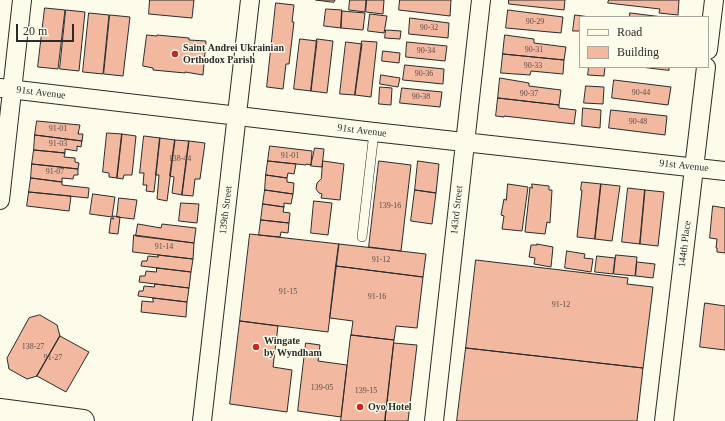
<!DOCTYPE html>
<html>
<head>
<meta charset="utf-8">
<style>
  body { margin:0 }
  #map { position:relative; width:725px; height:421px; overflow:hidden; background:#fdfbea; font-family:"Times New Roman",serif }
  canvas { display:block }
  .legend { position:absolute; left:579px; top:16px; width:130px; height:52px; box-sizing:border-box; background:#fdfbea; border:1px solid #a9a89e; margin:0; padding:5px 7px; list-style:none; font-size:12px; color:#2b2b2b }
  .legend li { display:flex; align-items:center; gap:8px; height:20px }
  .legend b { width:20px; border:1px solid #a9a89e }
  .scale { position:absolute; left:16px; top:24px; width:58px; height:18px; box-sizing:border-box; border:2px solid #2b2b2b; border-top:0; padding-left:5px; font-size:12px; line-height:14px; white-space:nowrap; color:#2b2b2b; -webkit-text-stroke:3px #fdfbea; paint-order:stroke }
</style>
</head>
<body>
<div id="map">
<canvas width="725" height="421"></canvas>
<ul class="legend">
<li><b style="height:5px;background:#fdfbea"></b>Road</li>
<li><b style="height:11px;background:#f2b8a0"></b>Building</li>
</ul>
<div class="scale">20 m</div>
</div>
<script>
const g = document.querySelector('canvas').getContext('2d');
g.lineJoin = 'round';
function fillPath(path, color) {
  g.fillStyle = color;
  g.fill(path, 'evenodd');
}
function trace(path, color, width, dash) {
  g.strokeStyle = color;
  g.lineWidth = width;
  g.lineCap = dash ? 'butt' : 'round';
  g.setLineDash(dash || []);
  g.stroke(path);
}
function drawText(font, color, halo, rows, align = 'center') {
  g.font = font + ' "Times New Roman",serif';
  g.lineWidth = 3;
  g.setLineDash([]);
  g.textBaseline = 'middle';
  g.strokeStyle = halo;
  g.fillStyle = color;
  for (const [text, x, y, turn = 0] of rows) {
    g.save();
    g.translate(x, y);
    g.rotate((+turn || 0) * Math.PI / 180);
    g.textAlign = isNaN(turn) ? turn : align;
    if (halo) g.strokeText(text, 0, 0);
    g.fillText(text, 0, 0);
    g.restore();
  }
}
const building = new Path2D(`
  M150,0H194L192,18L149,14Z
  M316,0H335L334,2Z
  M350,0H366L365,12L349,10Z
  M367,0H384L383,14L366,12Z
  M400,0H451L450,16L399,10Z
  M509,0H565L564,10L509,4Z
  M609,0H679L678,15L659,13L660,9L608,3Z
  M276,3L294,5L292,22H294L289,64H286L283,89L267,87Z
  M45,8L65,10L58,69L38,67Z
  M326,9L342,10L341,28L324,26Z
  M66,10L85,12L79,71L60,69Z
  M508,10L563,17L561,33L506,28Z
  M342,11L365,13L363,30L341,28Z
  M89,13L109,15L103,74L83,72Z
  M630,13L663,17H630Z
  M370,14L387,16L384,33L368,31Z
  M110,15L130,17L123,76L104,74Z
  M575,15L590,17H580V31H573Z
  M410,18L449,23L448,38L409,34Z
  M386,30L401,31L400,39L385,38Z
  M147,35L157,36V35L189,38V40L206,41L203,75L185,72V73L153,70V68L143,66Z
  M505,35L534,39V43L566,47L564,60L503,54Z
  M300,39L317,41L311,91L294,89Z
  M317,39L333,41L327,93L311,91Z
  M362,41L377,42L371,97L355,95Z
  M346,42L362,44L355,95L340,94Z
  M407,42L447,46L445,61L406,57Z
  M383,51L400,53L399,63L382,61Z
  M503,54L564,60L563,74L531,71L530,75L501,73Z
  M405,65L444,69L443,84L403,80Z
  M589,67H605L604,76L588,75Z
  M641,67H669V70Z
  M381,75L400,78L398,87L380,84Z
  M500,78L529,83V86L561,90L559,105L498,98Z
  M614,80L671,87L668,105L612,98Z
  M586,86L604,87L603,104L584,103Z
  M380,87L392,88L391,105L379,104Z
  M402,88L442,92L440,107L400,103Z
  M498,98L559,105V108L576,110L574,124L504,116V117L496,116Z
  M583,108L601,110L600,128L582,126Z
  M611,110L667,116L665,135L609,128Z
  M37,121L80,125L78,134H83L82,141L35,135Z
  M107,133L122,134L117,178L109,177V173L103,172Z
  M122,134L136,136L132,175H124L123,179L117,178Z
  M35,135L82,141L81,147L77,146V151L65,149V153L34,150Z
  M144,136L160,138L154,192L146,191L147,185H143L144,173H140Z
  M160,138L175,140L167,201L157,199L159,175H156Z
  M175,140L189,141L182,195L172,193L174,177L170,176Z
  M189,141L205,143L200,179H195L193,196L182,195Z
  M270,146L312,151L311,165L306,164V165L268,161Z
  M315,148L324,149L322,167L311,166Z
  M34,150L65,153L64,157L75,158V162L79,163L78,169L32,164Z
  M268,161L296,164L294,174L288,173L287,178L266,175Z
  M323,161L344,164L340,200L321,198L322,194L319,193L316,189L317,183L321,179Z
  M379,161L411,165L401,251L369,247Z
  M418,161L439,164L436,193L415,190Z
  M32,164L78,169V175H74L73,179L62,178V182L31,178Z
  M266,175L287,178V182L294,183L293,194L265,190Z
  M31,178L62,182V185L89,188L88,198L29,192Z
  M582,182L601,184L595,239L577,237L582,190H581Z
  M508,184L528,187L522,231L502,229L504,216L501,215L504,199L506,200Z
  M532,184L549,186V190H552L550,223L547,222L545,234L525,232L530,187L532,188Z
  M601,184L620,186L612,241L595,239Z
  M628,188L645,190L640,244L622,242Z
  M265,190L293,194L291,204L284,203V207L263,204Z
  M415,190L436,193L432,224L411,221Z
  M645,190L664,192L658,246L640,244Z
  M29,192L71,196L69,211L27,206Z
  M93,194L115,197L112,217L90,214Z
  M119,198L137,200L134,219L117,217Z
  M314,201L332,203L328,235L311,233Z
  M181,203L199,204L197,223L179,221Z
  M263,204L284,207L283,212L290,213L289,223L261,220Z
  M713,206L725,208V253L717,252V248H716L717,239L710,238Z
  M113,216L120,217L118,234L109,233L111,218L113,219Z
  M261,220L289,223L288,233L281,232L280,237L259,235Z
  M138,224L161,228L162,224L196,228L194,243L136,236Z
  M250,234L339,244L328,332L240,321Z
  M134,235L194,243L193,259L133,252Z
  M339,244L426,254L423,277L336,266Z
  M537,244L553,247L551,267L534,264L535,258L529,257L531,245H537Z
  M567,251L585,254L584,258L593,259L591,272L565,268Z
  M158,255L193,259L191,272L141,266L142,261H147L148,256L158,257Z
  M616,255L637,257L635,276L614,274Z
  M597,256L615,258L613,274L595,272Z
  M476,260L628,278L627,284L653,287L643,368L466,348Z
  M637,262L655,264L653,278L636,276Z
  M336,266L423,277L417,328L396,326L394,340L351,335L353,321L330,318Z
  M157,268L191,272L189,288L139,282L140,276H145L146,271L156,272Z
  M155,284L189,288L187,302L138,296L139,291H143L144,286L154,287Z
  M153,298L187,302L186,317L141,312L142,301L153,302Z
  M705,303L725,306V350L700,347Z
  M40,315L57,325L60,336L37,376L27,379L9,369L7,358L29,318Z
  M240,321L278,326L273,367L292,370L287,412L230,404Z
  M351,335L394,340L385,421H341Z
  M60,336L89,352L66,392L37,376Z
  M306,343L320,345L318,361L347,365L341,417L298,411Z
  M394,343L417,345L408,421H385Z
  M466,348L643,368L637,421H457Z`);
fillPath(building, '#f2b8a0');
trace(building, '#2b2b2b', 1);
const lane = new Path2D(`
  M362,237L374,132`);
const street = new Path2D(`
  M708,50L714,0
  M0,88L374,132L725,171
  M0,200L22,0
  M202,421L250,0
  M434,421L481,0
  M664,421L706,67`);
const secondary = new Path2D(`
  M0,410L83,421`);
trace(lane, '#2b2b2b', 10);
trace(street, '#2b2b2b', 20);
trace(secondary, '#2b2b2b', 24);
trace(lane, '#fdfbea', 9);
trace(street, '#fdfbea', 18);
trace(secondary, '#fdfbea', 22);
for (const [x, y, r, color] of [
  [175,54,4,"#c62828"],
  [256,347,4,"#c62828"],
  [360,407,4,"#c62828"]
]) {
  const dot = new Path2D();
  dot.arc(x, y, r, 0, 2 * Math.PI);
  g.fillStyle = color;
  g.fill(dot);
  trace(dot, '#fdfbea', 1.5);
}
drawText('8px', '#5d4e48', null, [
  ["90-29",535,22],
  ["90-32",429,28],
  ["90-31",534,50],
  ["90-34",426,51],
  ["90-33",533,66],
  ["90-36",424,74],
  ["90-44",641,93],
  ["90-37",529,94],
  ["90-38",421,97],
  ["90-48",638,122],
  ["91-01",58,129],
  ["91-03",58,144],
  ["91-01",290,156],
  ["138-44",180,159],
  ["91-07",55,172],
  ["139-16",390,206],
  ["91-14",164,247],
  ["91-12",381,260],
  ["91-15",288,292],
  ["91-16",377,297],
  ["91-12",561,305],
  ["138-27",33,347],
  ["91-27",53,358],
  ["139-05",322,388],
  ["139-15",366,391]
]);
drawText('bold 10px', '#2b2b2b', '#fdfbea', [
  ["Saint Andrei Ukrainian",183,48],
  ["Orthodox Parish",183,60],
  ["Wingate",264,341],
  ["by Wyndham",264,353],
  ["Oyo Hotel",368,407]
], 'left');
drawText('10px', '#2b2b2b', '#fdfbea', [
  ["91st Avenue",41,93,7],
  ["91st Avenue",362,131,7],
  ["91st Avenue",684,166,6],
  ["139th Street",226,210,-83],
  ["143rd Street",457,210,-84],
  ["144th Place",685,244,-83]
]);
</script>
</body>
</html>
